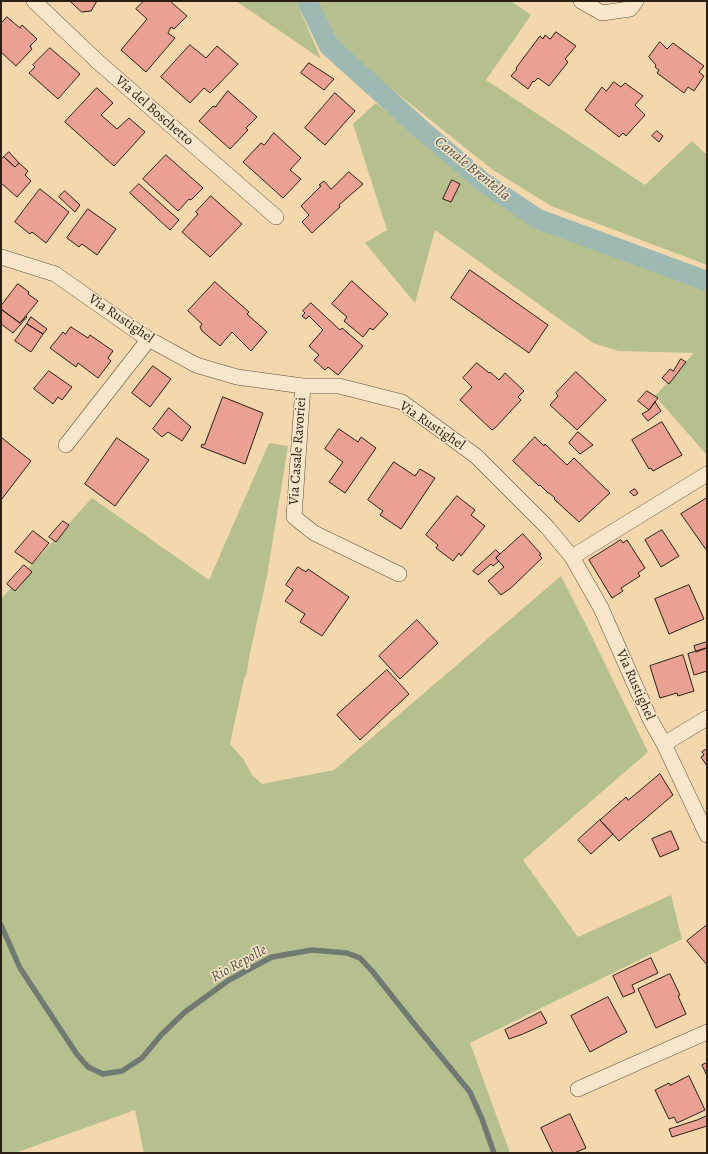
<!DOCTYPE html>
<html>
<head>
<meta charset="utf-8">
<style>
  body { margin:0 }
  #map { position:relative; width:708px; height:1154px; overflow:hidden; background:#f3d8ad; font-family:Alegreya,serif }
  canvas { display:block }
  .frame { position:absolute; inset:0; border:2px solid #2b1e14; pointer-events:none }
</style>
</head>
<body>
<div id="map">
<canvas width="708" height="1154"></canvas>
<div class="frame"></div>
</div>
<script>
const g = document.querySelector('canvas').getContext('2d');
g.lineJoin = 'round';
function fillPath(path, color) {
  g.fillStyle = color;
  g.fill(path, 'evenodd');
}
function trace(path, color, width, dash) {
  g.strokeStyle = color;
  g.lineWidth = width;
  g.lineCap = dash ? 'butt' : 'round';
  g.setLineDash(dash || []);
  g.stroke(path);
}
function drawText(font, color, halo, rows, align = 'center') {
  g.font = font + ' Alegreya,serif';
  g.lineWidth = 3;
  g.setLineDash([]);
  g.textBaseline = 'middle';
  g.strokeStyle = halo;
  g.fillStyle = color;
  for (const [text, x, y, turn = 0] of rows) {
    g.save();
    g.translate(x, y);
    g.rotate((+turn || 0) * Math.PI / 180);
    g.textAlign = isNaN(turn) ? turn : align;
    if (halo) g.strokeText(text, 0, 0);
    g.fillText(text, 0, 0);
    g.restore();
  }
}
fillPath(new Path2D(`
  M236,1H296L321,59Z
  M317,1H511L531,15L486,80L645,185L692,141L707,155V265L551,206L493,170L338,46Z
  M376,103L505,209L545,231L707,290L706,454L655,396L694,353L618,351L593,343L435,230L415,303L365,243L387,230L353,124Z
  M269,443L288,446L267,576L249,658L247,672L244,679L230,744L244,760L252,775L262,784L334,770L561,576L590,633L648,752L523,860L578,937L671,895L682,939L470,1043L510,1153H144L135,1110L15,1153H1V599L92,498L209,580Z`), '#b5c08e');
trace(new Path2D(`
  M1,925L20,968L76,1053L88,1067L103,1074L122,1071L142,1058L162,1034L185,1012L229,980L272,957L312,950L347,953L360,958L373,972L411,1020L470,1092L482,1119L494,1153`), '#6f7b72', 5.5);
trace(new Path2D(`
  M307,1L329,46L422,130L483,182L538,219L707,281`), '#9db9b1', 20);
const building = new Path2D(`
  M70,1H97L91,11L82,12Z
  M144,1H170L187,16L174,29L171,27L168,33L175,38L146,72L121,50L147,19L136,9Z
  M7,17L20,28L22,25L37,39L30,46L32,49L16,66L1,52V24Z
  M556,32L576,46L565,59L568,62L549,86L538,78L534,82L533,81L528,89L511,76L517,69L516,68L540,36L543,39L545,35L550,39Z
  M660,42L667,49L673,43L704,66L699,72L704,76L694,91L688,87L684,93L657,73L659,70L655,67L656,65L649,57Z
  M190,45L206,58L217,46L238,64L210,93L204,88L190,103L161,77Z
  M50,48L80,74L58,99L29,73L35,67L33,65Z
  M309,63L334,79L324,90L301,73Z
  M614,82L621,87L625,83L643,96L635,105L645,115L626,136L623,133L619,137L585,110L602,87L606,91Z
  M97,88L113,103L101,115L117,129L129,118L145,132L114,166L65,122Z
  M228,91L257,117L246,128L248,130L230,149L199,121L213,106L215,107Z
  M335,93L355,111L325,145L305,128Z
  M657,131L663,136L659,142L652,136Z
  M274,133L301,158L290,170L301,179L283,198L243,162L261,143L264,145Z
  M9,152L19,163L15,167L4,157Z
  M166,155L203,188L191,200L189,199L178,211L143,179Z
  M4,157L15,167L19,163L28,171L25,175L31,181L17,197L1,183V159Z
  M349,172L363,184L339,205L340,207L312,233L302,222L309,215L301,206L321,186L319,185L324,181L331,189Z
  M452,180L460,184L451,202L443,199Z
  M139,184L179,220L170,230L130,193Z
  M40,189L69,212L46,243L32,232L30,234L15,222Z
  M65,191L80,205L75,212L59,197Z
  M211,196L242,224L210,257L182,232L198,214L196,212Z
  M88,209L116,229L97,255L82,244L79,247L67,238Z
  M470,270L548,325L529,353L451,298Z
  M352,281L388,314L373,330L370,328L363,337L344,321L347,317L332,304Z
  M215,282L249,312L247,314L267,332L251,351L232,332L220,346L202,331L200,327L202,324L188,311Z
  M18,284L29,292L28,294L38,301L20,323L1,309V306Z
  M311,303L340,330L342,328L363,346L338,375L328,367L325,370L314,360L319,355L309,346L323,330L309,316L306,319L302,316L305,313L303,311Z
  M2,310L20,323L26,316L27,317L13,333L1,324V311Z
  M31,317L47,329L43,334L27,324Z
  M27,324L43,334L31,352L15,341Z
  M71,327L88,338L90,335L113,351L108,358L111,361L98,378L78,363L76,367L50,348L63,332L65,334Z
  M681,359L686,362L669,384L662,378L670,369L673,371Z
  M477,363L489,373L490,372L499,380L505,373L524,391L518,397L521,400L496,427L492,430L460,400L472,387L463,378Z
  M153,366L171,379L150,407L132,393Z
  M49,371L72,387L62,400L58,397L53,404L34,389Z
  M576,372L606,400L577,430L550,405L558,396L556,393Z
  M647,391L658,398L649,410L638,401Z
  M223,397L263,413L245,464L201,447L202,444L204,445Z
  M655,402L661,411L648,421L642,414L649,410Z
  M169,408L191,427L182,441L168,432L162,437L153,429Z
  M662,422L682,455L653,471L651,468L649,469L632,440Z
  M339,429L358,442L361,437L376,448L345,493L329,482L343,462L325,449Z
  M578,432L593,445L580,454L569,443Z
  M535,437L544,446L545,444L567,465L574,458L610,493L579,522L554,499L555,498L549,493H548L540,485L539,486L513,461Z
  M2,438L31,461L1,500V439Z
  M117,438L149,460L115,506L85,484Z
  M394,462L415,476L420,469L435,478L401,529L380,515L383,511L368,500Z
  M635,489L638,493L634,496L630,492Z
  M457,496L475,510L471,515L485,526L461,556L459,553L453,561L436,548L438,545L426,535Z
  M707,498V551L681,514Z
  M63,521L69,525L56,542L49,537Z
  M662,530L679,556L661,567L645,540Z
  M33,531L49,543L32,564L15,552Z
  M523,534L541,554L539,555L542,558L512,587L501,595L488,581L504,567L496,558Z
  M621,540L623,543L627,540L645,568L638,573L640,576L621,588L623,591L612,598L589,560Z
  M496,550L500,554L496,558L499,561L493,566L491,564L478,575L473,571Z
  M24,565L32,572L15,591L7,584Z
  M298,567L306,572L308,569L349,597L322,636L300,622L305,614L285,601L293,590L286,585Z
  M689,585L704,619L669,634L655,599Z
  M417,620L438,643L400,679L379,656Z
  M707,642V648L696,652L694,646Z
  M707,648V671L694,675L688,654Z
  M683,655L694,691L678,696L677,693L660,698L650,666Z
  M387,670L409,694L360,740L337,715Z
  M707,749V766L701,757L704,755L702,752Z
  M660,774L673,795L619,841L600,820L626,797L628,800Z
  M600,820L613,834L591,854L578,840Z
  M671,831L679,849L660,857L652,839Z
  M707,925V965L687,941Z
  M651,958L658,973L632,985L635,992L623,997L613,976Z
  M670,974L680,995L678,996L686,1014L656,1028L638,989Z
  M608,997L627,1032L590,1052L571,1016Z
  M541,1012L547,1023L523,1034L509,1039L505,1030Z
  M707,1063V1076L702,1065Z
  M689,1076L705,1110L677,1123L674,1117L669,1119L655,1090L669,1083L670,1085Z
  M570,1114L586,1148L574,1153H553L541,1128Z
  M707,1116V1126L672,1137L669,1129L697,1120Z`);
fillPath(building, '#eaa192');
trace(building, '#2b1e14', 1);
const minor = new Path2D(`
  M34,1L97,61L276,217
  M581,1L602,13L630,9L636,1
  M1,257L55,274L145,337L196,365L237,377L303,386H339L402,402L476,456L547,527L572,557L601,608L650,719L664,744L707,835
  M303,386L294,517L314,533L399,574
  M66,445L149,339
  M572,557L707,474
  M664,744L707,718
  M578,1089L707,1032`);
trace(minor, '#5d4c3a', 16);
trace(minor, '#f7e6ca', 15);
drawText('14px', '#2b1e14', '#f7e6ca', [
  ["Via del Boschetto",154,111,41],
  ["Via Rustighel",121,319,34],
  ["Via Rustighel",432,426,34],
  ["Via Casale Ravoriei",298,451,-86],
  ["Via Rustighel",635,685,66]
]);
drawText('italic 15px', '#4d4c43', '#f7e6ca', [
  ["Canale Brentella",472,169,39],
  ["Rio Repolle",239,964,-29]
]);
</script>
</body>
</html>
